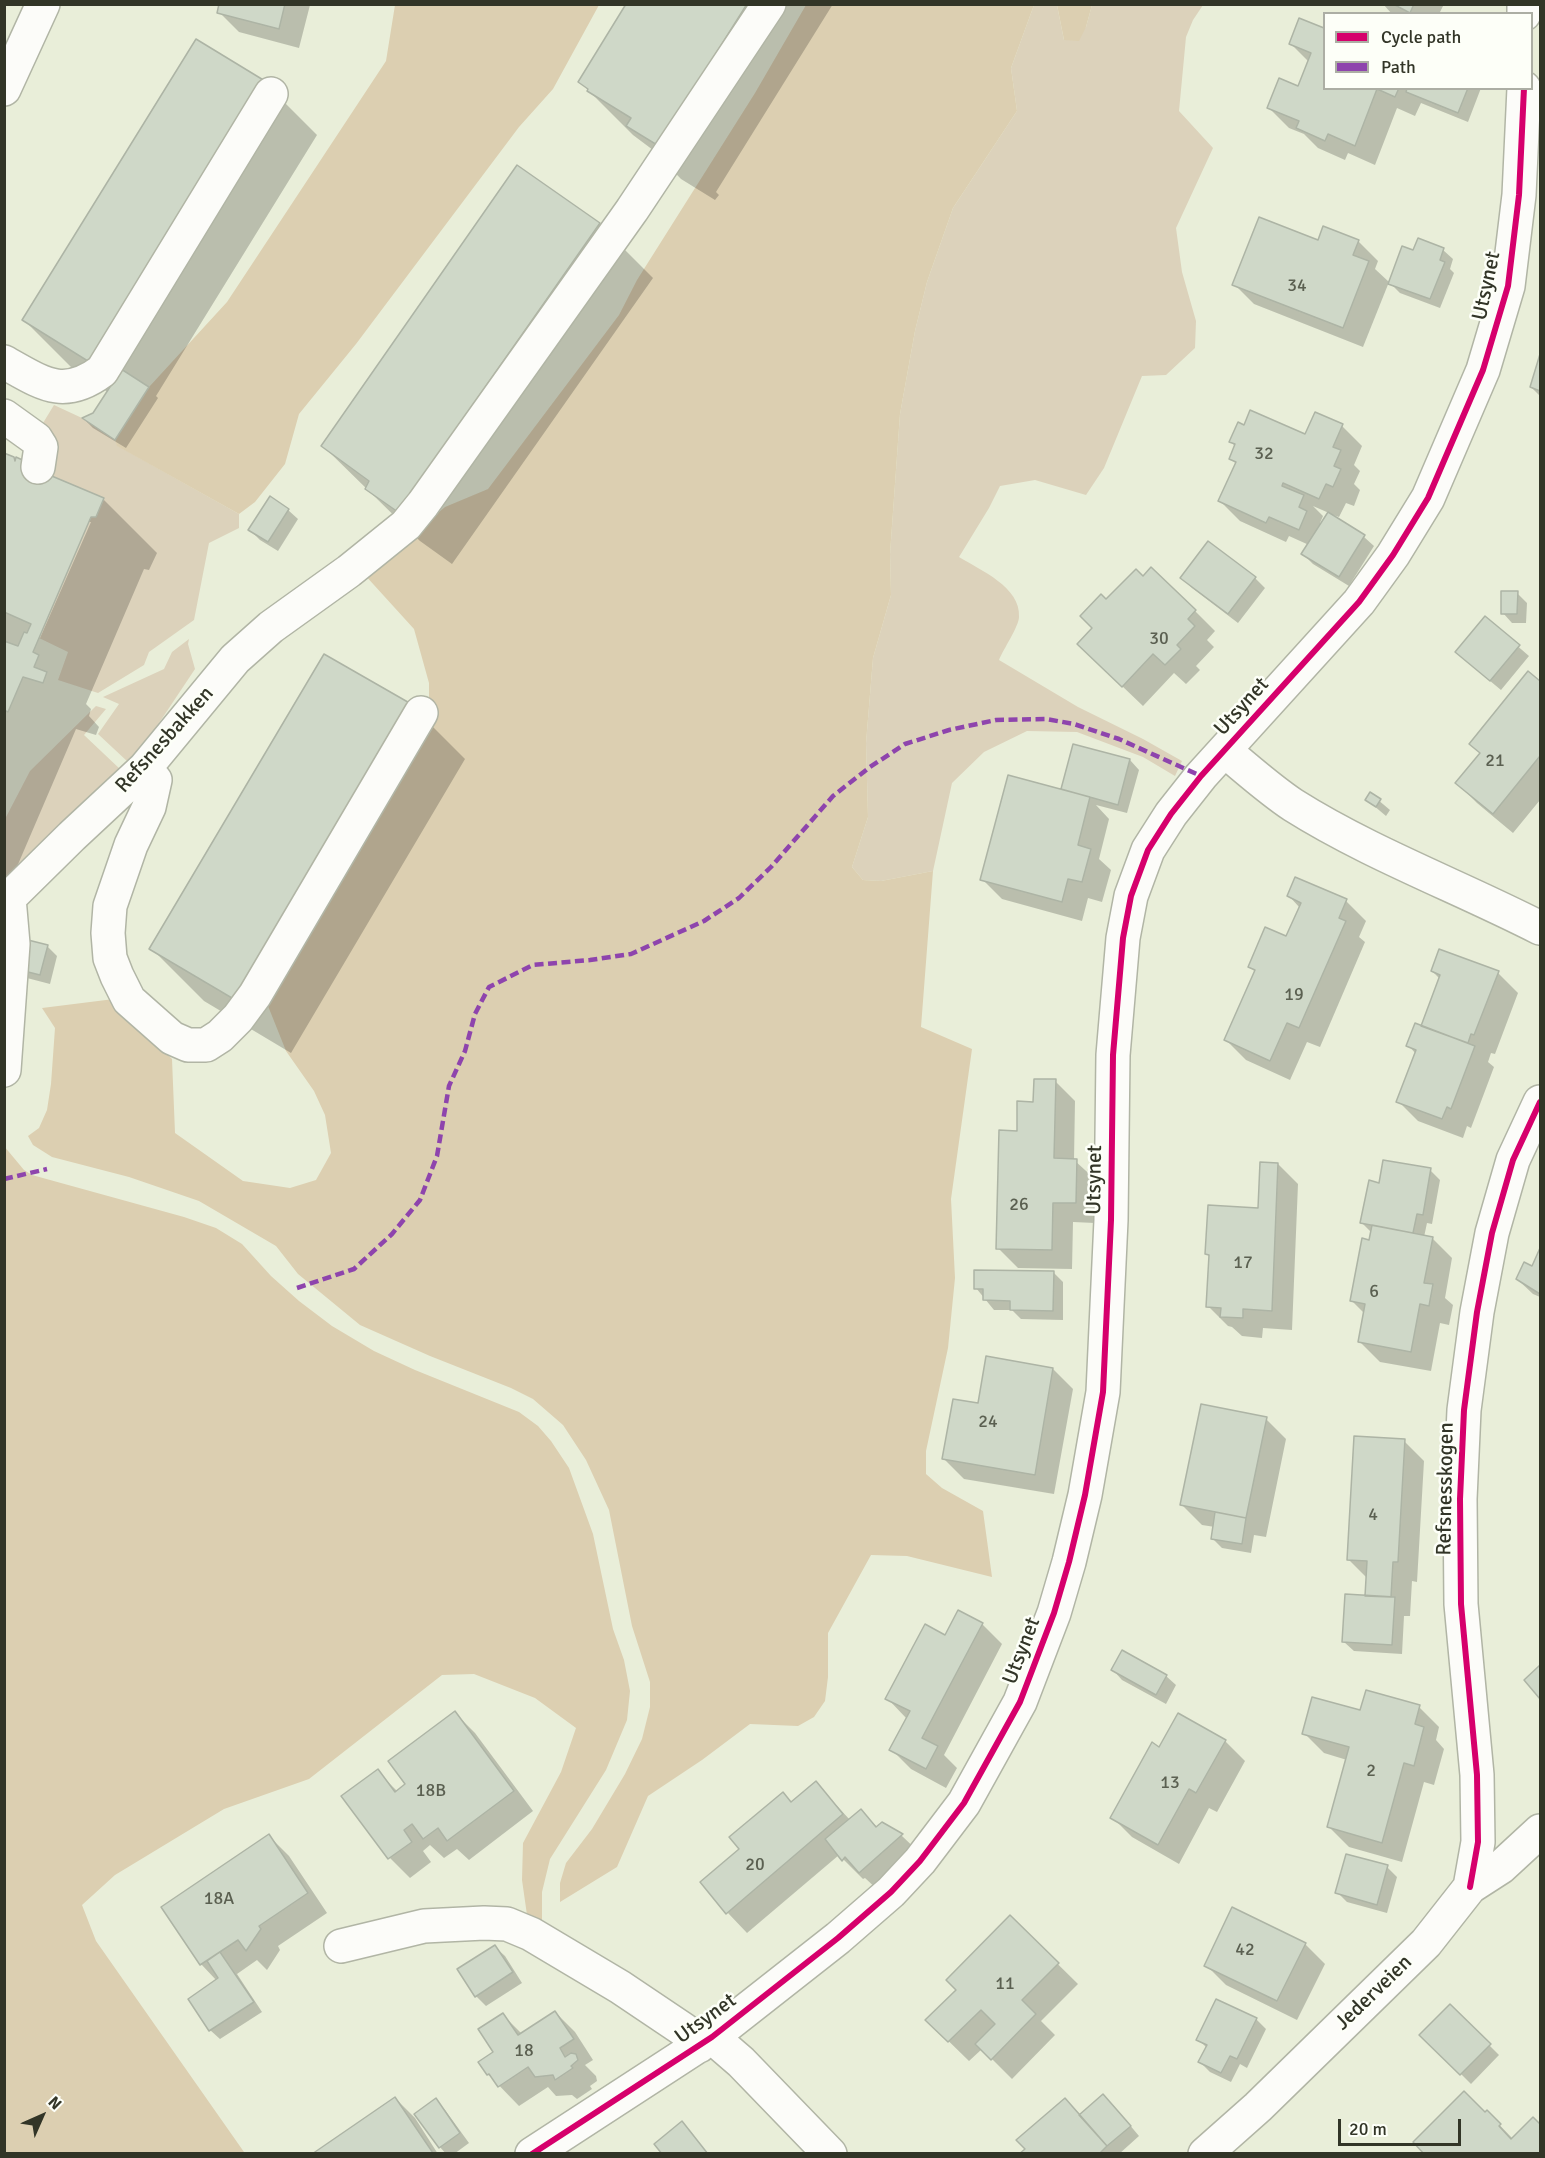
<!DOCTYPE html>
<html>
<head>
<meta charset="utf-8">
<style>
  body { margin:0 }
  #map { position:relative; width:1545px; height:2158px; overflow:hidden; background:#e9eed9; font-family:Signika,sans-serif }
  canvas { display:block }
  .frame { position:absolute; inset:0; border:6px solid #323527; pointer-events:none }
  .legend { position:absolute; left:1323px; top:12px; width:210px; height:78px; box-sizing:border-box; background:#fdfff8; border:2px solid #acaea4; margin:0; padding:8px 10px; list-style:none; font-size:18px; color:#323527 }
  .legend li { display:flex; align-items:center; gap:12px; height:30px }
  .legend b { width:30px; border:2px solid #acaea4 }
  .north { position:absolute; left:12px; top:2086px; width:60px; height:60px; -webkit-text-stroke:4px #fdfff8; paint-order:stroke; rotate:45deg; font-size:16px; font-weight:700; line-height:24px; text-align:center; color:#323527 }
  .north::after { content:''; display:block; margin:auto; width:21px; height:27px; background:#323527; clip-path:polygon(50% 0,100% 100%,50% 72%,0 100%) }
  .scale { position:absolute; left:1338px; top:2119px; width:123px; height:27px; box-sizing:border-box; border:3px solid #323527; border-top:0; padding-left:8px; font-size:18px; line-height:21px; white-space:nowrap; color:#323527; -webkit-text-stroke:4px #fdfff8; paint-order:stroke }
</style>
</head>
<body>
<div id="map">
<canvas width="1545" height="2158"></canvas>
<div class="frame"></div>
<ul class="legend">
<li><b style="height:8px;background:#d6006c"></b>Cycle path</li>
<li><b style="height:8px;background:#8e44ad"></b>Path</li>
</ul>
<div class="north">N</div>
<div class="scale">20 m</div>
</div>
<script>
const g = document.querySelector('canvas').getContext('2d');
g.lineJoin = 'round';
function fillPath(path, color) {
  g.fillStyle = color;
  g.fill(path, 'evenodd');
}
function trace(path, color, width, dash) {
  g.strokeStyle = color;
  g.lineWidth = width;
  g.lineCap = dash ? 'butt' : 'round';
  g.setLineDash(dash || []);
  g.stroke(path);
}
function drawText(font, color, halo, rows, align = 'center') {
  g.font = font + ' Signika,sans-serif';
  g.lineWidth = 5;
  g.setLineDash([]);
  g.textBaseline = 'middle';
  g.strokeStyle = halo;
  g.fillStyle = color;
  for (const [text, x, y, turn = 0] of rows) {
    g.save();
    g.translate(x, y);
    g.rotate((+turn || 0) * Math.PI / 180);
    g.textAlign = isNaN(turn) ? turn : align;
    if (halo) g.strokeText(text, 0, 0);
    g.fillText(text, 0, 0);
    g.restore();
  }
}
fillPath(new Path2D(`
  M1034,5H1057L1064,40L1086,27L1092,5H1203L1193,20L1186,37L1179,111L1213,148L1176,228L1182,272L1196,321L1195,348L1166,375L1142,376L1104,468L1086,495L1035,480L1000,486L989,508L959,557C980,570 1021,587 1019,617C1019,626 1003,650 999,660L1078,707L1143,739L1182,761L1175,776L1143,757L1077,732L1027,731L984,752L952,783L933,871L881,881L863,880L852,867L868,817L866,743L873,658L891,595L890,554L900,414L915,331L927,282L953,208L1017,111L1011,68Z
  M54,405L82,418L115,440L118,446L239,514V528L209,543L194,620L149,652L144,665L98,693L58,680L68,652L39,638L91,517H96L104,499L51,476C60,452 58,443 43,423Z
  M189,639L188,644L195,669L147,741L128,762L98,734L119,704L103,697L164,669L172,652Z
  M96,706L106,709L84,735L121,770L5,883V819L30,771Z`), '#dcd2bb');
fillPath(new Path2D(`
  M395,5H599L553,89L519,127L356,344L299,414L285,464L255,502L239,514L117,446L115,440L149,387L227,302L386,61Z
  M806,5H1034L1011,68L1017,111L953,208L927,282L915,331L900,414L890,554L891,595L873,658L866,743L868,817L852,867L863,880L881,881L933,871L921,1027L972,1049L951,1199L955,1278L948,1348L926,1451V1474L942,1488L983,1511L992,1577L907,1556L871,1555L828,1633V1677L825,1701L814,1717L798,1726L750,1724L702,1760L648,1796L617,1867L560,1902V1883L566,1863L592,1829L625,1774L642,1739L650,1707V1682L632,1626L609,1510L586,1460L563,1425L533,1399L511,1388L430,1356L360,1325L298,1274L276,1246L199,1201L129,1177L52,1157L33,1145L28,1136L39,1128L47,1110L51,1084L55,1028L42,1008L114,999L133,1021L172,1059L175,1133L243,1181L290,1188L316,1180L331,1153L325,1115L314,1091L286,1051L266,1001L429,714V683L414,629L364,574L445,507L488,489L619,315L637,280L755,93Z
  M1057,5H1092L1086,27L1079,41L1064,40Z
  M4,1146L24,1170L32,1175L184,1217L216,1228L242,1244L271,1276L299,1301L332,1326L374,1351L415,1370L519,1412L538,1426L551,1441L569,1468L593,1534L613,1629L624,1660L630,1691L627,1720L606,1770L550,1859L542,1892V1925L527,1915L522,1880L523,1843L561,1772L576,1728L535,1698L474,1674L442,1675L309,1779L224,1809L115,1875L82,1905L96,1941L244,2152L242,2153H5Z`), '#dccfb1');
fillPath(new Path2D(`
  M221,4H310V5L299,48L239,32L219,12Z
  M628,4H833L716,192L719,195L715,200L681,179L653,150L633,135L580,82Z
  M1383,4H1444L1439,14H1392Z
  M1300,20L1324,30V88H1481L1468,122L1421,103L1415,116L1397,108L1375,165L1348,153L1345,160L1318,148L1304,134L1289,128L1269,108L1298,88L1309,62L1290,43Z
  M264,82L317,135L156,396L158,398L126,448L93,428L84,419L94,414L108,392L77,373L24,320Z
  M518,167L599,224L653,278L452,564L420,541L323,446Z
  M1358,241L1378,261L1375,269L1389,282L1363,347L1254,304L1234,284L1318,242Z
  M1443,250L1453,259L1450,269L1454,273L1440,308L1400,293L1390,283L1414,252Z
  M1540,359V396L1531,387Z
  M1245,426L1306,436L1342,426L1362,446L1354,465L1360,471L1354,484L1360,490L1354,506L1346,503L1339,517L1333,515L1332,516L1364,537L1374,546L1349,586L1313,564L1303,554L1309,545L1289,536L1286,542L1240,521L1220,501L1236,464L1231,458L1236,447L1231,442ZM1313,506L1329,513L1322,524L1320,523L1323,516Z
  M4,455L35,471L104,500L157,553L149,570L144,569L86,704L91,709L89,716L99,727L96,735L76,729L4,897ZM88,522H91L40,638L37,637Z
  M288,510L298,519L278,551L260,540L250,530Z
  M1182,578H1255L1265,588L1238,623L1192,588Z
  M1517,593L1527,603L1526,623H1512L1503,613Z
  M1106,602L1195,611L1215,631L1207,640L1214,647L1196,666L1200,670L1186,684L1174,673L1143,706L1099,664L1094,628Z
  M1485,618L1529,656L1501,690L1466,661Z
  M1529,673L1540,683V800L1513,833L1477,803L1457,783L1481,754L1471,744Z
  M412,706L465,759L291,1053L204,1001L151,948Z
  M1075,746L1130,760L1139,770L1127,813L1096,805L1109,819L1099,859L1111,870L1102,902L1088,898L1082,921L1002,899L982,879L1062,791Z
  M1371,794L1390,810L1386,816L1367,800Z
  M1289,896L1346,901L1366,921L1359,937L1365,942L1320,1047L1307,1042L1290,1080L1246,1060L1226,1040L1255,972L1250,966L1287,938L1300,908Z
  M47,946L57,956L50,984L27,978L18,968Z
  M1432,971L1498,973L1518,993L1495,1054L1491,1053L1488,1062L1494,1067L1471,1128L1467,1126L1463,1138L1418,1121L1398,1101L1416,1054L1408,1045L1422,1027L1440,979Z
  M1055,1081L1075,1101L1074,1160L1096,1180L1095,1223L1073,1222L1072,1269L1018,1268L998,1248L1035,1103Z
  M1278,1164L1298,1184L1292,1330L1263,1328L1262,1338L1242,1336L1232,1327L1228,1326L1208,1306L1211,1258L1207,1254L1259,1209Z
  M1430,1170L1440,1180L1432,1224L1427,1223L1424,1237L1432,1238L1452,1258L1445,1298L1453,1305L1449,1325L1440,1323L1431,1371L1380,1362L1360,1342L1365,1314L1352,1301L1372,1233L1362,1223L1380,1184Z
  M1540,1252V1297L1533,1294L1517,1279L1532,1268Z
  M1053,1272L1063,1282V1320L1021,1319L1012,1310H994L976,1288Z
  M1053,1369L1073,1389L1054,1494L964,1479L944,1459L979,1404Z
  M1266,1419L1286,1439L1266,1537L1254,1535L1251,1553L1222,1548L1213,1539L1215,1527L1202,1525L1182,1505Z
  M1404,1441L1424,1461L1417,1582L1412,1581L1410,1616H1404L1402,1654L1354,1651L1344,1642L1367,1597L1368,1579L1348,1559Z
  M959,1612L982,1624L1002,1644L944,1755L957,1768L946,1788L911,1769L891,1749L907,1719L887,1698L946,1637Z
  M1113,1670L1166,1676L1176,1685L1166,1704L1122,1680Z
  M1419,1707L1439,1727L1436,1740L1444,1749L1434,1785L1424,1782L1402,1862L1349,1847L1329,1827L1347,1760L1324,1753L1304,1733L1361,1711Z
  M455,1713L475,1733L533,1811L469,1860L457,1849L444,1858L430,1845L423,1851L431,1862L410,1878L390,1858L344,1796L377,1771L398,1792L407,1784Z
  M1225,1741L1245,1761L1217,1812L1209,1808L1179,1864L1132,1837L1112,1817L1160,1749Z
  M816,1783L850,1820L861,1811L878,1828L882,1824L902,1836L922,1855L880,1892L865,1878L863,1879L839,1855L747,1933L728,1913Z
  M269,1836L289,1856L327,1913L278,1946L280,1950L267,1970L257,1960L237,1974L262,2012L220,2039L210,2030L217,1981L201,1964Z
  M1387,1867L1397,1877L1387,1913L1347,1902L1337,1892Z
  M1010,1917L1078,1984L1041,2021L1055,2035L1012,2079L982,2049L969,2061L927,2020L958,1990Z
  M1305,1944L1325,1964L1297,2020L1226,1985L1206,1965Z
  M495,1947L505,1956L522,1983L486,2006L476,1996L459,1969Z
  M1217,2001L1256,2019L1266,2029L1247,2068L1240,2064L1231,2082L1210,2072L1200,2062L1207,2048L1198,2039Z
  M1450,2006L1499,2055L1471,2084L1422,2035Z
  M555,2012L575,2032L593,2060L585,2065L596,2076L597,2081L590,2086L592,2089L577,2099L572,2095L556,2096L548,2087L519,2106L488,2074L503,2015L522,2034Z
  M395,2098L415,2118L438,2154H314Z
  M435,2100L445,2110L469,2143L454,2154H446L440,2147Z
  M1065,2100L1081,2115L1113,2105L1139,2136L1119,2154H1022Z
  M1487,2112L1513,2139L1533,2119L1540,2126V2154H1427Z`), '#0003');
const building = new Path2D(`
  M219,4H285L279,29L217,13Z
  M626,4H747L663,138L662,148L626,126L631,118L587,91L588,89L578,82Z
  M1393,4H1414L1410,13Z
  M1299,18L1324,28V88H1399L1395,97L1377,89L1355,146L1328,134L1325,141L1296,128L1299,121L1267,108L1279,78L1298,86L1311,53L1289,44Z
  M196,39L265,81L91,363L22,320Z
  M1407,88H1468L1458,113L1406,92Z
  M517,165L600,223L398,512L365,489L369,481L321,446Z
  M1259,217L1318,240L1323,226L1359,240L1353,255L1369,261L1343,328L1232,285Z
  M1418,238L1444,248L1440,260L1445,262L1430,299L1388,284L1402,246L1413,250Z
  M1540,354V391L1530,387Z
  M118,367L149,387L115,440L82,418L93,413L119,373Z
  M1250,410L1305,434L1315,412L1343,424L1333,447L1341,450L1334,466L1341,469L1333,487L1326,484L1319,499L1283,483L1282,486L1304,495L1299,507L1307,511L1299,530L1269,517L1266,523L1218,501L1236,462L1229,459L1235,444L1229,442L1238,422L1244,425Z
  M4,453L14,457L15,461L16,457L29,463L28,466L104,498L96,517H91L33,652L39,655L34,667L47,672L43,683L23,677L8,712L4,710V641L18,646L24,632L27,633L31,624L4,612Z
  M270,496L289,509L268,542L248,530Z
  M1328,512L1365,535L1339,577L1301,554Z
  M1208,541L1256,577L1228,614L1180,578Z
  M1151,567L1196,610L1188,619L1195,626L1177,645L1181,649L1165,665L1153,654L1122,687L1077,644L1092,628L1080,616L1101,594L1106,599L1136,569L1143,576Z
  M1501,591H1518L1517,614H1501Z
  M1485,616L1520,645L1490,681L1455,652Z
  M324,654L413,705L237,1001L149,949Z
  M1528,671L1540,681V756L1493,814L1455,783L1480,753L1469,744Z
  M1073,744L1130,759L1118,805L1061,789Z
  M1008,775L1090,797L1078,845L1091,849L1082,882L1068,879L1062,902L980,880Z
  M1370,792L1381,799L1376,807L1365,800Z
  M1295,877L1347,899L1339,918L1346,921L1299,1028L1287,1023L1270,1061L1224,1040L1255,970L1248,967L1265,927L1286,936L1301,903L1287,896Z
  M24,939L48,945L40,975L16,969Z
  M1439,949L1499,971L1474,1035L1471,1034L1468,1043L1421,1026L1440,975L1431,971Z
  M1415,1023L1475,1046L1451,1109L1447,1107L1442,1119L1396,1102L1416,1050L1406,1046Z
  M1034,1079H1056L1054,1158L1077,1159L1076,1203H1053L1052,1250L996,1249L999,1130L1017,1131V1101L1033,1102Z
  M1383,1160L1431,1168L1423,1215L1417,1214L1413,1233L1360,1223L1369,1180L1379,1183Z
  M1260,1162L1278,1163L1272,1311L1243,1309V1318L1220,1317L1221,1308L1206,1307L1209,1255L1205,1254L1208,1205L1258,1208Z
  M1372,1225L1433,1237L1424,1283L1433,1284L1429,1306L1420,1304L1411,1352L1358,1342L1365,1304L1350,1301L1362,1238L1369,1240Z
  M1540,1248V1294L1516,1279L1524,1262L1532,1266Z
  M974,1270L1054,1271L1053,1311L1010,1310V1301L983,1300V1289H974Z
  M986,1356L1053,1368L1035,1475L942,1459L953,1399L978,1403Z
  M1201,1404L1267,1417L1246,1518L1180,1505Z
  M1354,1436L1405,1439L1398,1562H1393L1391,1597L1365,1596L1367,1561L1347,1560Z
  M1215,1512L1246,1518L1242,1544L1211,1539Z
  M1345,1594L1395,1597L1392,1645L1342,1642Z
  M958,1610L983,1623L922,1738L938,1746L926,1769L889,1750L910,1711L885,1699L925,1624L945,1635Z
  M1122,1650L1167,1675L1156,1695L1111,1670Z
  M1540,1665V1699L1524,1680Z
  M1366,1690L1420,1705L1415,1724L1424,1727L1414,1766L1404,1763L1382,1843L1327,1827L1349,1747L1302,1734L1312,1697L1360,1710Z
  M455,1711L514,1791L447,1841L438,1828L423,1839L412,1824L404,1830L412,1842L388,1859L341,1796L378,1769L395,1792L405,1784L388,1761Z
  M1178,1713L1226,1740L1196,1793L1189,1789L1158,1845L1110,1818L1152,1742L1159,1747Z
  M816,1781L843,1814L726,1914L700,1882L739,1849L729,1837L783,1792L791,1802Z
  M861,1809L876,1827L882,1822L903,1834L859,1873L845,1857L842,1861L825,1839Z
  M269,1834L308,1893L259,1926L261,1929L246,1951L238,1940L200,1965L161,1907Z
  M1346,1854L1388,1865L1377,1905L1335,1893Z
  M1232,1907L1306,1943L1277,2001L1204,1966Z
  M1010,1915L1059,1963L1022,2000L1036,2014L991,2060L975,2044L995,2024L981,2010L948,2042L925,2020L956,1990L946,1980Z
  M495,1945L513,1972L475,1997L457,1969Z
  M220,1952L254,2002L209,2031L188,1999L218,1978L207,1961Z
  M1216,1999L1257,2018L1237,2059L1230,2056L1221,2073L1198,2062L1207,2045L1196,2040Z
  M1450,2004L1491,2044L1460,2075L1419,2035Z
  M555,2011L574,2039L560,2048L565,2057L571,2053L576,2054L578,2060L571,2066L573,2068L555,2080L553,2075L535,2077L528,2067L498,2087L489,2074L487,2075L478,2062L493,2052L478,2029L503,2013L518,2035Z
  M1464,2091L1485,2112L1487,2110L1501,2124L1499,2126L1511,2139L1533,2117L1540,2124V2154H1424L1413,2142Z
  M1103,2094L1131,2126L1107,2146L1079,2115Z
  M395,2097L433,2153L312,2154Z
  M436,2098L460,2133L439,2148L414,2114Z
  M1065,2098L1107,2146L1099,2154H1019L1025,2149L1016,2140Z
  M682,2121L708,2154H662L654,2144Z`);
fillPath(building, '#cfd8c8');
trace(building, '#adb4a5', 1.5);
const minor = new Path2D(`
  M1524,14V4
  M4,89L43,4
  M4,362C42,383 63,400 102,371L271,94
  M4,416L36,439L41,447L38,467
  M1225,751C1247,769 1269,789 1293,805C1369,853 1460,887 1540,928
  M145,768L155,780L149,807L131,845L110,906L108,933L110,958L117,976L129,1000L172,1038L188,1045H206L220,1036L238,1018L255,995L421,713
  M4,903L72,836L145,768L235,659L271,627L349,571L406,525L423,504L632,210L769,4
  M4,1070L13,944L9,898
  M1470,1887L1478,1842L1477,1775L1461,1604L1460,1499L1464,1410L1477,1312L1492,1233L1513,1160L1540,1102
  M341,1946L424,1926L484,1923L507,1924L531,1934L620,1987L684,2030L699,2046
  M712,2037L741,2062L830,2154
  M532,2154L712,2037L838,1938L891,1892L920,1861L964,1803L1020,1702L1054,1613L1069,1562L1085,1495L1103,1392L1111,1220L1113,1055L1123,938L1131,896L1148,850L1171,814L1201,776L1359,602L1393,555L1428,498L1483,370L1508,286L1519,195L1524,88
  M1205,2154L1258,2107L1426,1943L1470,1887L1501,1867L1540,1831`);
trace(minor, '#b1b5a5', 36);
trace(minor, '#fcfcf9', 33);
trace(new Path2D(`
  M4,1179L47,1169
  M297,1288L354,1269L392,1234L420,1200L437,1156L449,1086L465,1051L475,1014L489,987L533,965L590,960L631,954L704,921L739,898L771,867L833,796L870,767L905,744L949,730L996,720L1046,719L1074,724L1119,739L1201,776`), '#8e44ad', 4.5, [9, 4.5]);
trace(new Path2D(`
  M1470,1887L1478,1842L1477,1775L1461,1604L1460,1499L1464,1410L1477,1312L1492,1233L1513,1160L1540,1102
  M532,2154L712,2037L838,1938L891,1892L920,1861L964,1803L1020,1702L1054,1613L1069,1562L1085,1495L1103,1392L1111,1220L1113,1055L1123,938L1131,896L1148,850L1171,814L1201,776L1359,602L1393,555L1428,498L1483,370L1508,286L1519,195L1524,88`), '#d6006c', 6);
drawText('18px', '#5b6051', null, [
  ["34",1297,286],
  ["32",1264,454],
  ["30",1159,639],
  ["21",1495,761],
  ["19",1294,995],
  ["26",1019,1205],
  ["17",1243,1263],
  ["6",1374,1292],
  ["24",988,1422],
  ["4",1373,1515],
  ["2",1371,1771],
  ["13",1170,1783],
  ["18B",431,1791],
  ["20",755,1865],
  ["18A",219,1899],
  ["42",1245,1950],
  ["11",1005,1984],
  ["18",524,2051]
]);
drawText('21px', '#323527', '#fdfff8', [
  ["Utsynet",1487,286,-78],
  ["Utsynet",1242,707,-48],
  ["Refsnesbakken",165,740,-48],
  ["Utsynet",1095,1180,-89],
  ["Refsnesskogen",1446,1489,-89],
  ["Utsynet",1022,1651,-69],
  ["Jederveien",1374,1993,-44],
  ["Utsynet",706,2019,-36]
]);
</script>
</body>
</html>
